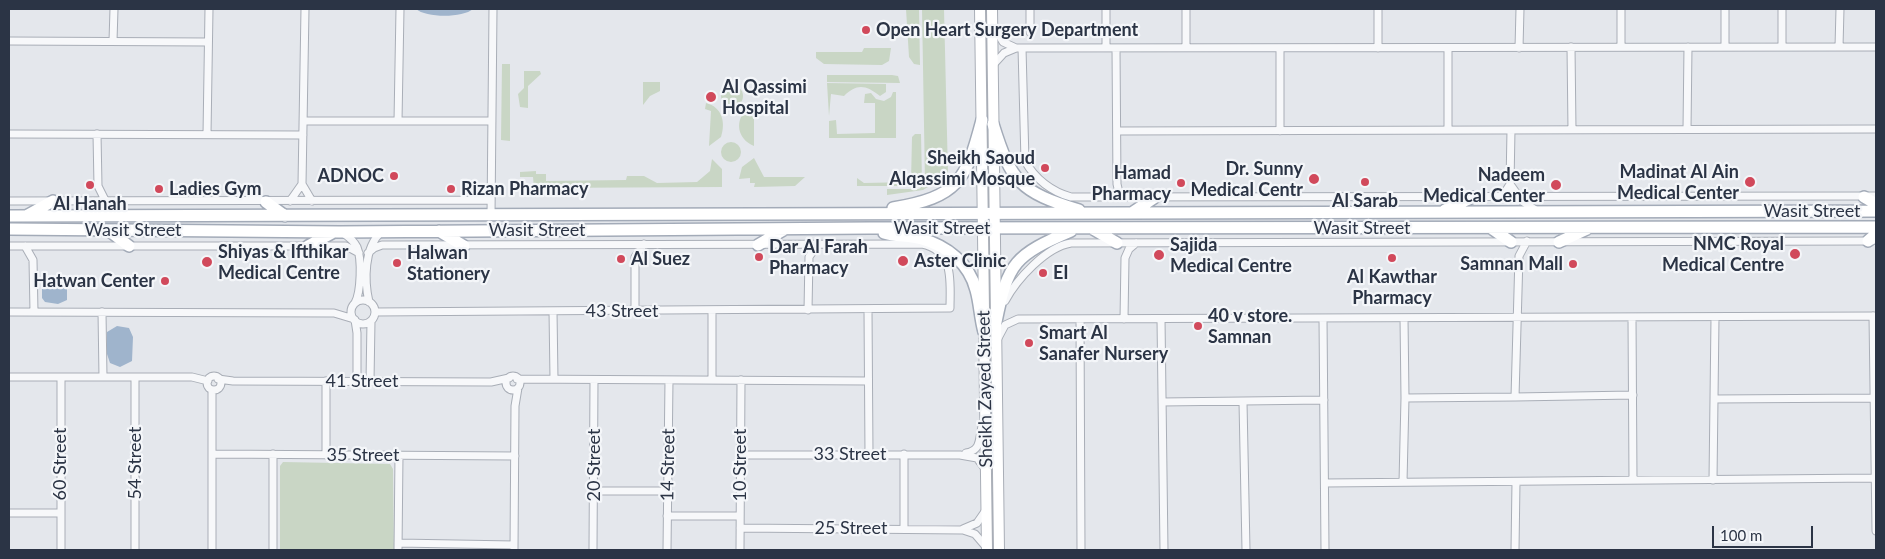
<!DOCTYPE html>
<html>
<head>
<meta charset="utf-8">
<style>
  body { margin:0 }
  #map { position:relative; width:1885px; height:559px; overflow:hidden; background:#e4e7ec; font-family:Lato,sans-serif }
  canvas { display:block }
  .frame { position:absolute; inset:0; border:10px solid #2b3445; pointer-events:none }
  .scale { position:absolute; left:1712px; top:526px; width:101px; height:22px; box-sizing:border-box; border:2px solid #2b3445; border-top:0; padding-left:6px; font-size:15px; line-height:18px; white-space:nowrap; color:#2b3445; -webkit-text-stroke:4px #f4f6f9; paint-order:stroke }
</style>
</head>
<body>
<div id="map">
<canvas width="1885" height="559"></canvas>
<div class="frame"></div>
<div class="scale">100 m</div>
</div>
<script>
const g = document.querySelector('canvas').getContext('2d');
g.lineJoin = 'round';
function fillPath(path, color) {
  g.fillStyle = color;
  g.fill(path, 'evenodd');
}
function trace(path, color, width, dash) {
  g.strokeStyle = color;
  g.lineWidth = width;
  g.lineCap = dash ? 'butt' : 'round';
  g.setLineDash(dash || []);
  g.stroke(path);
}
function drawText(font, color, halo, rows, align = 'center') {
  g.font = font + ' Lato,sans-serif';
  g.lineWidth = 4.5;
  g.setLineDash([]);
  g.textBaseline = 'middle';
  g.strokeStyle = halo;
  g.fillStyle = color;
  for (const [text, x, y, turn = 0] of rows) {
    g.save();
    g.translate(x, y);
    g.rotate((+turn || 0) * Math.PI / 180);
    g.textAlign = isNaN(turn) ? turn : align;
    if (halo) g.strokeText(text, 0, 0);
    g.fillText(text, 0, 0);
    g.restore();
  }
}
fillPath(new Path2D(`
  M906,9H919L920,65L914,64L909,57Z
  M922,9H944L948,175L923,190L887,195V189H919L925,183Z
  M864,48H891L889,61L882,65L824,64L816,58V52H862Z
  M502,64H510V141L501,140Z
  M524,71H540L541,74L528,86V108L520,107L518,94L524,88Z
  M827,75H892L898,76L900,83L827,82Z
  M643,82H660V91L650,96L643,105Z
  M827,83L886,84V92L880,96C866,85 857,83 844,96L831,94L829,116Z
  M721 96a11 11 0 1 1 22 0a11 11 0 1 1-22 0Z
  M893,92H896V138H829V121L836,120L837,134L875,133V103H864L865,94L871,93L876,99L884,101L891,97Z
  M706,103C722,107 726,122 721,137L709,146L711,111L705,109Z
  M748,108L754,114V146C737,139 734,120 748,108Z
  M915,134H921L922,182L918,186H857V178L864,183L911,182L912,137Z
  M721 152a10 10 0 1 1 20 0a10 10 0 1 1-20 0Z
  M754,158L764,177H805L795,186L754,187L755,183H750V178L739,179L742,167Z
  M712,159L722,169V187L534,188L533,177H520V172L536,171V174H546V181L626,180L627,176H644L657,183L697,182L710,171Z
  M283,462L390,464L393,469L394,550H280V466Z`), '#c9d6c5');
fillPath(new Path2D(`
  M416,9H473C463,18 426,18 416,9Z
  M61,277L67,281V300L58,304L45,302L42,298V281L46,278Z
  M117,326L129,328L133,337L132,361L120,367L110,363L107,354V332Z`), '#9fb4cc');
const minor = new Path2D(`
  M1030,9V32
  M1106,9V48
  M1186,9V48
  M1378,9V48
  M1621,9V47
  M1725,9V47
  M994,27L1003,42L1016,48
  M9,41L208,42
  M113,41L114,9
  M1571,47L1572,130
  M1782,47V9
  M1839,47L1840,9
  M1022,48L1025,161C1035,179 1052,192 1071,197L1876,196
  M1116,48L1117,184L1120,197
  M1280,48V131
  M1448,48V130
  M1519,48L1520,9
  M993,65L1004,53L1016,48L1876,47
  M303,121H492
  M398,121L400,9
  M1687,129L1688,47
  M1117,131L1876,129
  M9,134L303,135
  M97,134L98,186L105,200
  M207,134L209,9
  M302,184L312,201
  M1510,184L1522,201L1537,211
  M1502,197L1510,184L1511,130
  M9,201L491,200
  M290,201L302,184L305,9
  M491,216L493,9
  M343,233C349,237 354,241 357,247C362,259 361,292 355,303
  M9,246H346L359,253
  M25,246L33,260L34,312
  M368,253L374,248L382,245L922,244C955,251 950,282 950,308L375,312
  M351 312a12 12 0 1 1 24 0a12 12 0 1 1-24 0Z
  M1005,301C1017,279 1046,247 1071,243L1872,241
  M369,302C364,280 364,248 381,232
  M635,310V257L644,244
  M808,310L809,257L818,244
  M868,310L869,454
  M553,311L554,379
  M712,311V380
  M9,312L334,313L354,319
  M102,312L103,377
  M1873,316L1876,531
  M1323,318L1325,550
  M1404,318L1405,398L1515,397L1519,256L1527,241
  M1632,318L1633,480
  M1080,319L1081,550
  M1124,319L1125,258L1129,249L1136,243
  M1161,319L1164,550
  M355,320L357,333V381
  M997,340L1005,325L1018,319L1876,316
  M506 383a7 7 0 1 1 14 0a7 7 0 1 1-14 0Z
  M207 383a7 7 0 1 1 14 0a7 7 0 1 1-14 0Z
  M9,377H192L208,381
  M135,377V550
  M218,379L233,381L491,382L509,378
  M517,379L868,381
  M326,381V455
  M370,381L371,321
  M1515,397L1633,395
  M1714,399L1874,398
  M1162,402L1324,400
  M1243,402L1246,550
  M966,453C983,450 978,437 983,423
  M212,454L515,456
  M273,454V550
  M904,454V528
  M740,455H960L977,458L986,470
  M1713,480L1715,318
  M1403,482L1405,398
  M1325,483L1875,478
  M594,491H668
  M9,513H60
  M667,516H740
  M740,528L963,530L975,534L987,548
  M963,529L977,523L986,510
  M398,543L514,545
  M61,550V377
  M212,550V390
  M398,550L399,455
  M514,550L515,406L518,388
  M593,550L594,380
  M667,550L669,380
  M740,550L741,380
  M1515,550L1516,482`);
const secondary = new Path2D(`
  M980,9L984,310
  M992,9L999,550
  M984,325L987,550`);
const primary = new Path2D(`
  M993,124C1011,182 1020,192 1079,210
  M1864,197L1876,204
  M266,202L285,216
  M893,208C958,197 966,181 982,120
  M1445,210L1473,197
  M1133,212L1154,198
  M9,216L1876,211
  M26,216L53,201
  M1491,228L1511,242
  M9,229L340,232L870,228L1876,227
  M1093,229L1117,243
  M108,230L129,246
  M439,231L464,246
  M884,233C896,237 909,235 922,239C947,246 969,263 976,290C980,304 980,318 984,332
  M1868,241L1876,234
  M1559,242L1587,229
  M758,245L785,229
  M308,246L332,233
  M996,322C1008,262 1015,255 1071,231`);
trace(minor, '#a9aeb7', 9);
trace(secondary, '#a9aeb7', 12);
trace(primary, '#a3abb8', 14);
trace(minor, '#f7f8fa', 7);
trace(secondary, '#fff', 10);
trace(primary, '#fff', 11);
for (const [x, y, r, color] of [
  [866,30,5,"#d1495b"],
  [711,97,6,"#d1495b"],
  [1045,168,5,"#d1495b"],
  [394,176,5,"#d1495b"],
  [1314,179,6,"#d1495b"],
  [1365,182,5,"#d1495b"],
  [1750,182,6,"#d1495b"],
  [1181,183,5,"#d1495b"],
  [90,185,5,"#d1495b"],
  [1556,185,6,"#d1495b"],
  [159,189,5,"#d1495b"],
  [451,189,5,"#d1495b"],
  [1795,254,6,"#d1495b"],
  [1159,255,6,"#d1495b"],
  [759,257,5,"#d1495b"],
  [1392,258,5,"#d1495b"],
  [621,259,5,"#d1495b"],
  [903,261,6,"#d1495b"],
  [207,262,6,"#d1495b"],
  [397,263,5,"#d1495b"],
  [1573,264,5,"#d1495b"],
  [1043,273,5,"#d1495b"],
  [165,281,5,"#d1495b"],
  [1198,326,5,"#d1495b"],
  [1029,343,5,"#d1495b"]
]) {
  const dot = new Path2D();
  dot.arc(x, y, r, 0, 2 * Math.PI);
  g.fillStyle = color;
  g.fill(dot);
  trace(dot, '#f4f6f9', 2);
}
drawText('bold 18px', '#2b3445', '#f4f6f9', [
  ["Open Heart Surgery Department",876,30],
  ["Al Qassimi",722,87],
  ["Hospital",722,108],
  ["Sheikh Saoud",1035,158,"right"],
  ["Alqassimi Mosque",1035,179,"right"],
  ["Dr. Sunny",1303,169,"right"],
  ["Medical Centr",1303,190,"right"],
  ["Madinat Al Ain",1739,172,"right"],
  ["Medical Center",1739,193,"right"],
  ["Hamad",1171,173,"right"],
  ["Pharmacy",1171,194,"right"],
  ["Nadeem",1545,175,"right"],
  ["Medical Center",1545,196,"right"],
  ["ADNOC",384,176,"right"],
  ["Ladies Gym",169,189],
  ["Rizan Pharmacy",461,189],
  ["Al Sarab",1365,201,"center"],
  ["Al Hanah",90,204,"center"],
  ["NMC Royal",1784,244,"right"],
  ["Medical Centre",1784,265,"right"],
  ["Sajida",1170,245],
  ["Medical Centre",1170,266],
  ["Dar Al Farah",769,247],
  ["Pharmacy",769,268],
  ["Shiyas & Ifthikar",218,252],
  ["Medical Centre",218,273],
  ["Halwan",407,253],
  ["Stationery",407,274],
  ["Al Suez",631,259],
  ["Aster Clinic",914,261],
  ["Samnan Mall",1563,264,"right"],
  ["EI",1053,273],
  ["Al Kawthar",1392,277,"center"],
  ["Pharmacy",1392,298,"center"],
  ["Hatwan Center",155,281,"right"],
  ["40 v store.",1208,316],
  ["Samnan",1208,337],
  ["Smart Al",1039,333],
  ["Sanafer Nursery",1039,354]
], 'left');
drawText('18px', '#2b3445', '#f4f6f9', [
  ["Wasit Street",1812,211],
  ["Wasit Street",942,228],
  ["Wasit Street",1362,228],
  ["Wasit Street",133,230],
  ["Wasit Street",537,230],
  ["43 Street",622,311],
  ["41 Street",362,381],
  ["Sheikh Zayed Street",985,389,-91],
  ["33 Street",850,454],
  ["35 Street",363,455],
  ["54 Street",135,463,-90],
  ["60 Street",60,464,-90],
  ["20 Street",594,465,-90],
  ["14 Street",668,465,-89],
  ["10 Street",740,465,-90],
  ["25 Street",851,528]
]);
</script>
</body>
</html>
